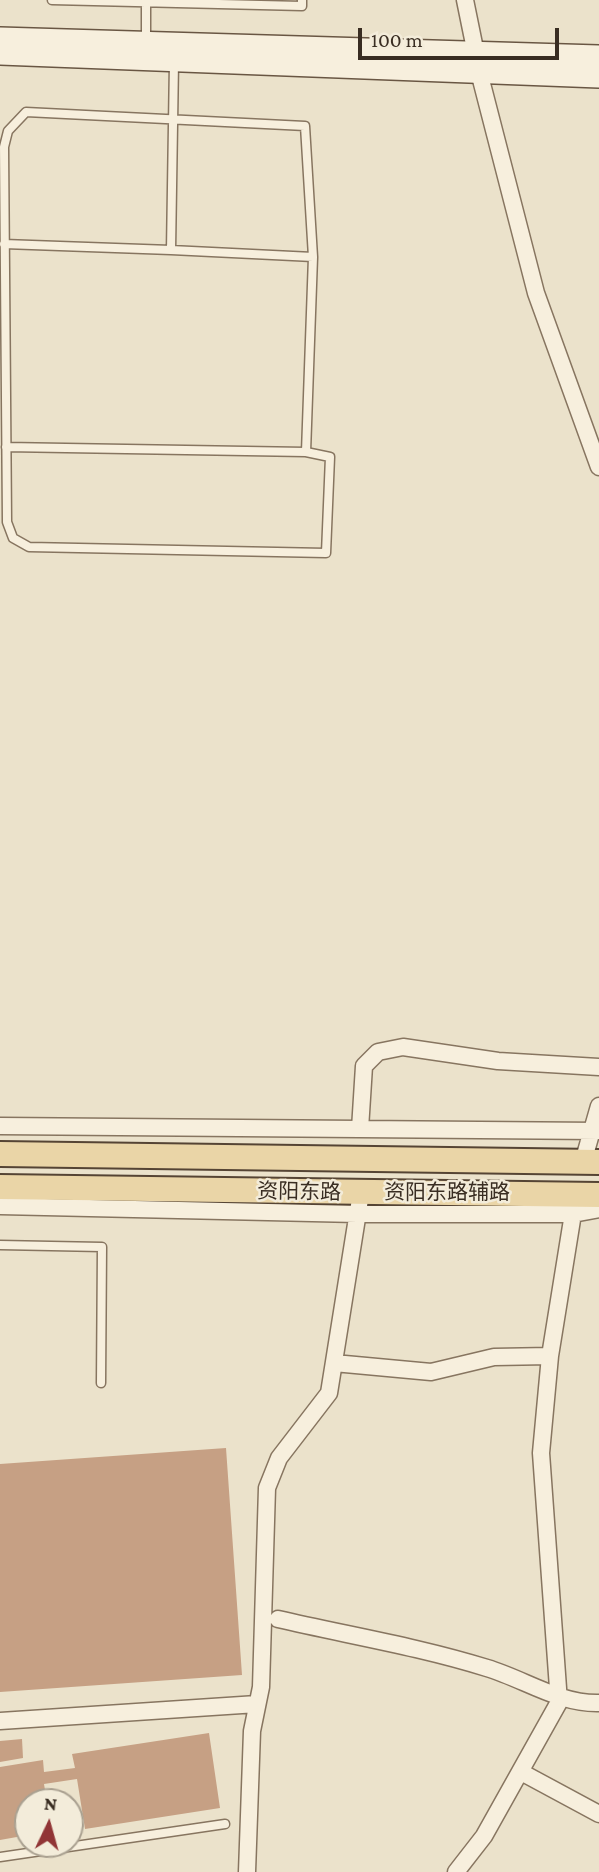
<!DOCTYPE html>
<html>
<head>
<meta charset="utf-8">
<style>
  body { margin:0 }
  #map { position:relative; width:599px; height:1872px; overflow:hidden; background:#ebe2cb; font-family:"Crimson Pro",serif }
  canvas { display:block }
  .north { position:absolute; left:14px; top:1788px; width:70px; height:70px; box-sizing:border-box; background:#f3ecda; border:2px solid #a9a090; border-radius:50%; rotate:5deg; font-size:19px; font-weight:700; line-height:28px; text-align:center; color:#392d22 }
  .north::after { content:''; display:block; margin:auto; width:24px; height:32px; background:#913536; clip-path:polygon(50% 0,100% 100%,50% 72%,0 100%) }
  .scale { position:absolute; left:358px; top:28px; width:201px; height:32px; box-sizing:border-box; border:4px solid #392d22; border-top:0; padding-left:9px; font-size:21px; line-height:24px; white-space:nowrap; color:#392d22; -webkit-text-stroke:5px #f3ecda; paint-order:stroke }
</style>
</head>
<body>
<div id="map">
<canvas width="599" height="1872"></canvas>
<div class="north">N</div>
<div class="scale">100 m</div>
</div>
<script>
const g = document.querySelector('canvas').getContext('2d');
g.lineJoin = 'round';
function fillPath(path, color) {
  g.fillStyle = color;
  g.fill(path, 'evenodd');
}
function trace(path, color, width, dash) {
  g.strokeStyle = color;
  g.lineWidth = width;
  g.lineCap = dash ? 'butt' : 'round';
  g.setLineDash(dash || []);
  g.stroke(path);
}
function drawText(font, color, halo, rows, align = 'center') {
  g.font = font + ' "Crimson Pro","Noto Sans SC",serif';
  g.lineWidth = 5;
  g.setLineDash([]);
  g.textBaseline = 'middle';
  g.strokeStyle = halo;
  g.fillStyle = color;
  for (const [text, x, y, turn = 0] of rows) {
    g.save();
    g.translate(x, y);
    g.rotate((+turn || 0) * Math.PI / 180);
    g.textAlign = isNaN(turn) ? turn : align;
    if (halo) g.strokeText(text, 0, 0);
    g.fillText(text, 0, 0);
    g.restore();
  }
}
fillPath(new Path2D(`
  M226,1448L242,1675L0,1692V1464Z
  M209,1733L220,1808L85,1829L77,1779L44,1784L47,1802H28V1835L0,1840V1767L43,1760L44,1772L75,1768L72,1754Z
  M22,1739L23,1758L0,1762V1741Z`), '#c6a084');
const lane = new Path2D(`
  M52,0L302,6V0
  M146,40V0
  M4,244L171,250
  M6,447L306,452L330,457L326,553L29,547L13,538L7,522L4,147L8,131L26,112L305,126L313,257L171,250L174,62
  M306,452L313,257
  M0,1245L102,1247L101,1383
  M0,1857L225,1824`);
const street = new Path2D(`
  M465,0L476,54
  M479,72L536,293L599,467
  M0,1126L599,1131
  M360,1129L364,1066L378,1052L403,1047L498,1061L599,1067
  M583,1162L599,1106
  M0,1206L357,1214H573L599,1209
  M334,1363L431,1372L494,1357L550,1356
  M278,1619C347,1635 420,1647 487,1668C524,1679 559,1704 599,1703
  M0,1721L257,1704
  M521,1772L599,1814
  M247,1872L252,1731L261,1687L267,1488L279,1458L329,1393L361,1193
  M456,1872L484,1836L559,1702L541,1453L550,1356L576,1195`);
const secondary = new Path2D(`
  M0,38L599,56
  M0,54L599,77`);
const primary = new Path2D(`
  M0,1154L599,1162
  M0,1187L599,1195`);
trace(lane, '#877560', 11);
trace(street, '#877560', 19);
trace(secondary, '#695643', 24);
trace(primary, '#554434', 28);
trace(lane, '#f7efdd', 8);
trace(street, '#f7efdd', 16);
trace(secondary, '#f7efdd', 21);
trace(primary, '#ead5a7', 24);
drawText('21px', '#392d22', '#f3ecda', [
  ["资阳东路",299,1192,1],
  ["资阳东路辅路",447,1193]
]);
</script>
</body>
</html>
